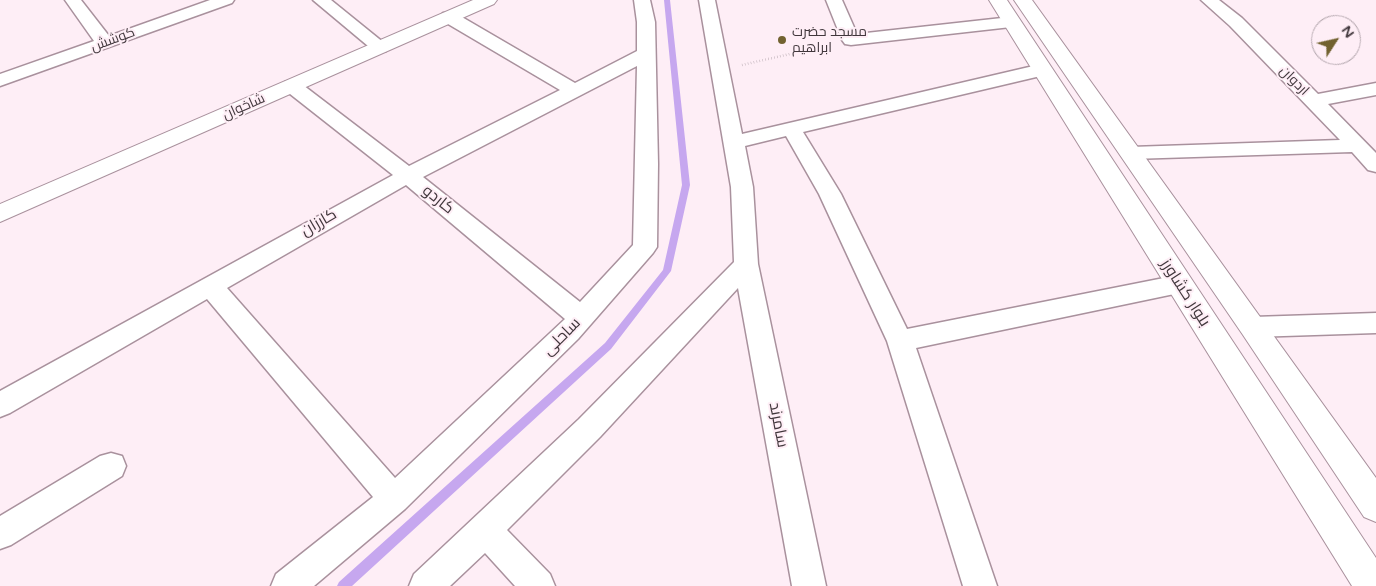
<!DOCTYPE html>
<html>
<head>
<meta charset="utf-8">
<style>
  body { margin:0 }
  #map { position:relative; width:1376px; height:586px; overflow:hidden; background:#feeef6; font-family:"Varela Round",sans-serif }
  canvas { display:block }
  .north { position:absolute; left:1311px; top:15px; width:50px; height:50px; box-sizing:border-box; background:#feeef6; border:1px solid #b2a5ac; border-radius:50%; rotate:55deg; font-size:14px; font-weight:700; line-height:20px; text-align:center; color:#41373c }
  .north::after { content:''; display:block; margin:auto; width:18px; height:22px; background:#726230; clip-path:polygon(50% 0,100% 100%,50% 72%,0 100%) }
</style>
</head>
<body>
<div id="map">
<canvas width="1376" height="586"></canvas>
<div class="north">N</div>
</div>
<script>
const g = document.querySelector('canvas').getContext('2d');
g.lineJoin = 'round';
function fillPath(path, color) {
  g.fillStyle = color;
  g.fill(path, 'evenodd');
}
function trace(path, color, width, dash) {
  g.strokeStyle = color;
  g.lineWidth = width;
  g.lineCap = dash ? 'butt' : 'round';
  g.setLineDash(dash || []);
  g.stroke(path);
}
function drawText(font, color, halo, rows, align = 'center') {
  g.font = font + ' "Varela Round",Cairo,sans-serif';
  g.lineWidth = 4;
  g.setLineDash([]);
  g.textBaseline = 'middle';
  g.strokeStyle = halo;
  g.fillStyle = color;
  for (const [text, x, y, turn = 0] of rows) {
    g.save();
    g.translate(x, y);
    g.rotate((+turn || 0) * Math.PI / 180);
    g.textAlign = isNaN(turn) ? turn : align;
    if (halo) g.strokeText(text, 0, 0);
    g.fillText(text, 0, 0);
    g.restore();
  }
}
fillPath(new Path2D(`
  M664,0H670L690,185L671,271L611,349L352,586H337L339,582L605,343L663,270L682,185Z`), '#c6a7ef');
const minor = new Path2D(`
  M65,0H81L109,36L210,0H234L232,3L0,86V74L94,41Z
  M313,0H331L389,47L386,51L380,52L374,51Z
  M634,0H650L655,22L658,164L657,247L653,253L578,339L405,509L314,586H271L276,574L373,497L207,299L10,413L0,417V391L393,175L285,90L283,86L285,82L292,80L299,82L409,166L560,90L443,21L441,17L443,13H455L575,83L637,51V22ZM637,66L633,245L580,302L423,177ZM406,185L565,319L395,478L227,288Z
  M699,0H715L742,134L1042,64L1049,66L1051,70L1049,74L803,132L841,194L907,329L1179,275L1188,278L1191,284L1188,290L1179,293L916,348L997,586H963L887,341L819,194L786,136L745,146L753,187L758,264L826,586H792L738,288L600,437L507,530L550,574L555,586H515L485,553L450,586H409L414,574L579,419L734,262L731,187Z
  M826,0H842L857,34L1011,17L1017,18L1020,22L1017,26L1011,27L851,45L845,44L842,40Z
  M1201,0H1219L1242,18L1318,94L1376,83V95L1328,104L1376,153V172L1368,170L1352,152L1131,159L1124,158L1121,153L1124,148L1131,147L1340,140L1230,26Z
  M1376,313V333L1253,337L1244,334L1240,327L1244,320L1253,317Z
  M111,453L122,456L126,466L122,476L11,545L0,549V516L100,456Z`);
const secondary = new Path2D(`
  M473,0H497L494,4L0,222V204Z
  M989,0H1007L1376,558V586H1352Z
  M1014,0H1032L1376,478V522L1364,517L1243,335Z`);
trace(minor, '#a9919d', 3);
trace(secondary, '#a9919d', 2);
trace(new Path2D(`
  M742,65L829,45`), '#b4a7ae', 2.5, [0.5, 2.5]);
fillPath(minor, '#fff');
fillPath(secondary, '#fff');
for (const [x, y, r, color] of [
  [782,40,5,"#726230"]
]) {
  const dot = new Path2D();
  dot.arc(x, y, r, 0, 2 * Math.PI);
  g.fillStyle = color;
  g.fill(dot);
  trace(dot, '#feeef6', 2);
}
drawText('14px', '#41373c', '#feeef6', [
  ["مسجد حضرت",792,32],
  ["ابراهیم",792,48]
], 'left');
drawText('14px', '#41373c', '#feeef6', [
  ["کوشش",113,40,-20],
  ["اردوان",1294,81,45],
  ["شاخوان",244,107,-24]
]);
drawText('16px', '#41373c', '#feeef6', [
  ["کاردو",438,200,39],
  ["کارزان",319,223,-30],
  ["بلوار کشاورز",1185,293,57],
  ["ساحلی",562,337,-45],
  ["سامرند",778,425,79]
]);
</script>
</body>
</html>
